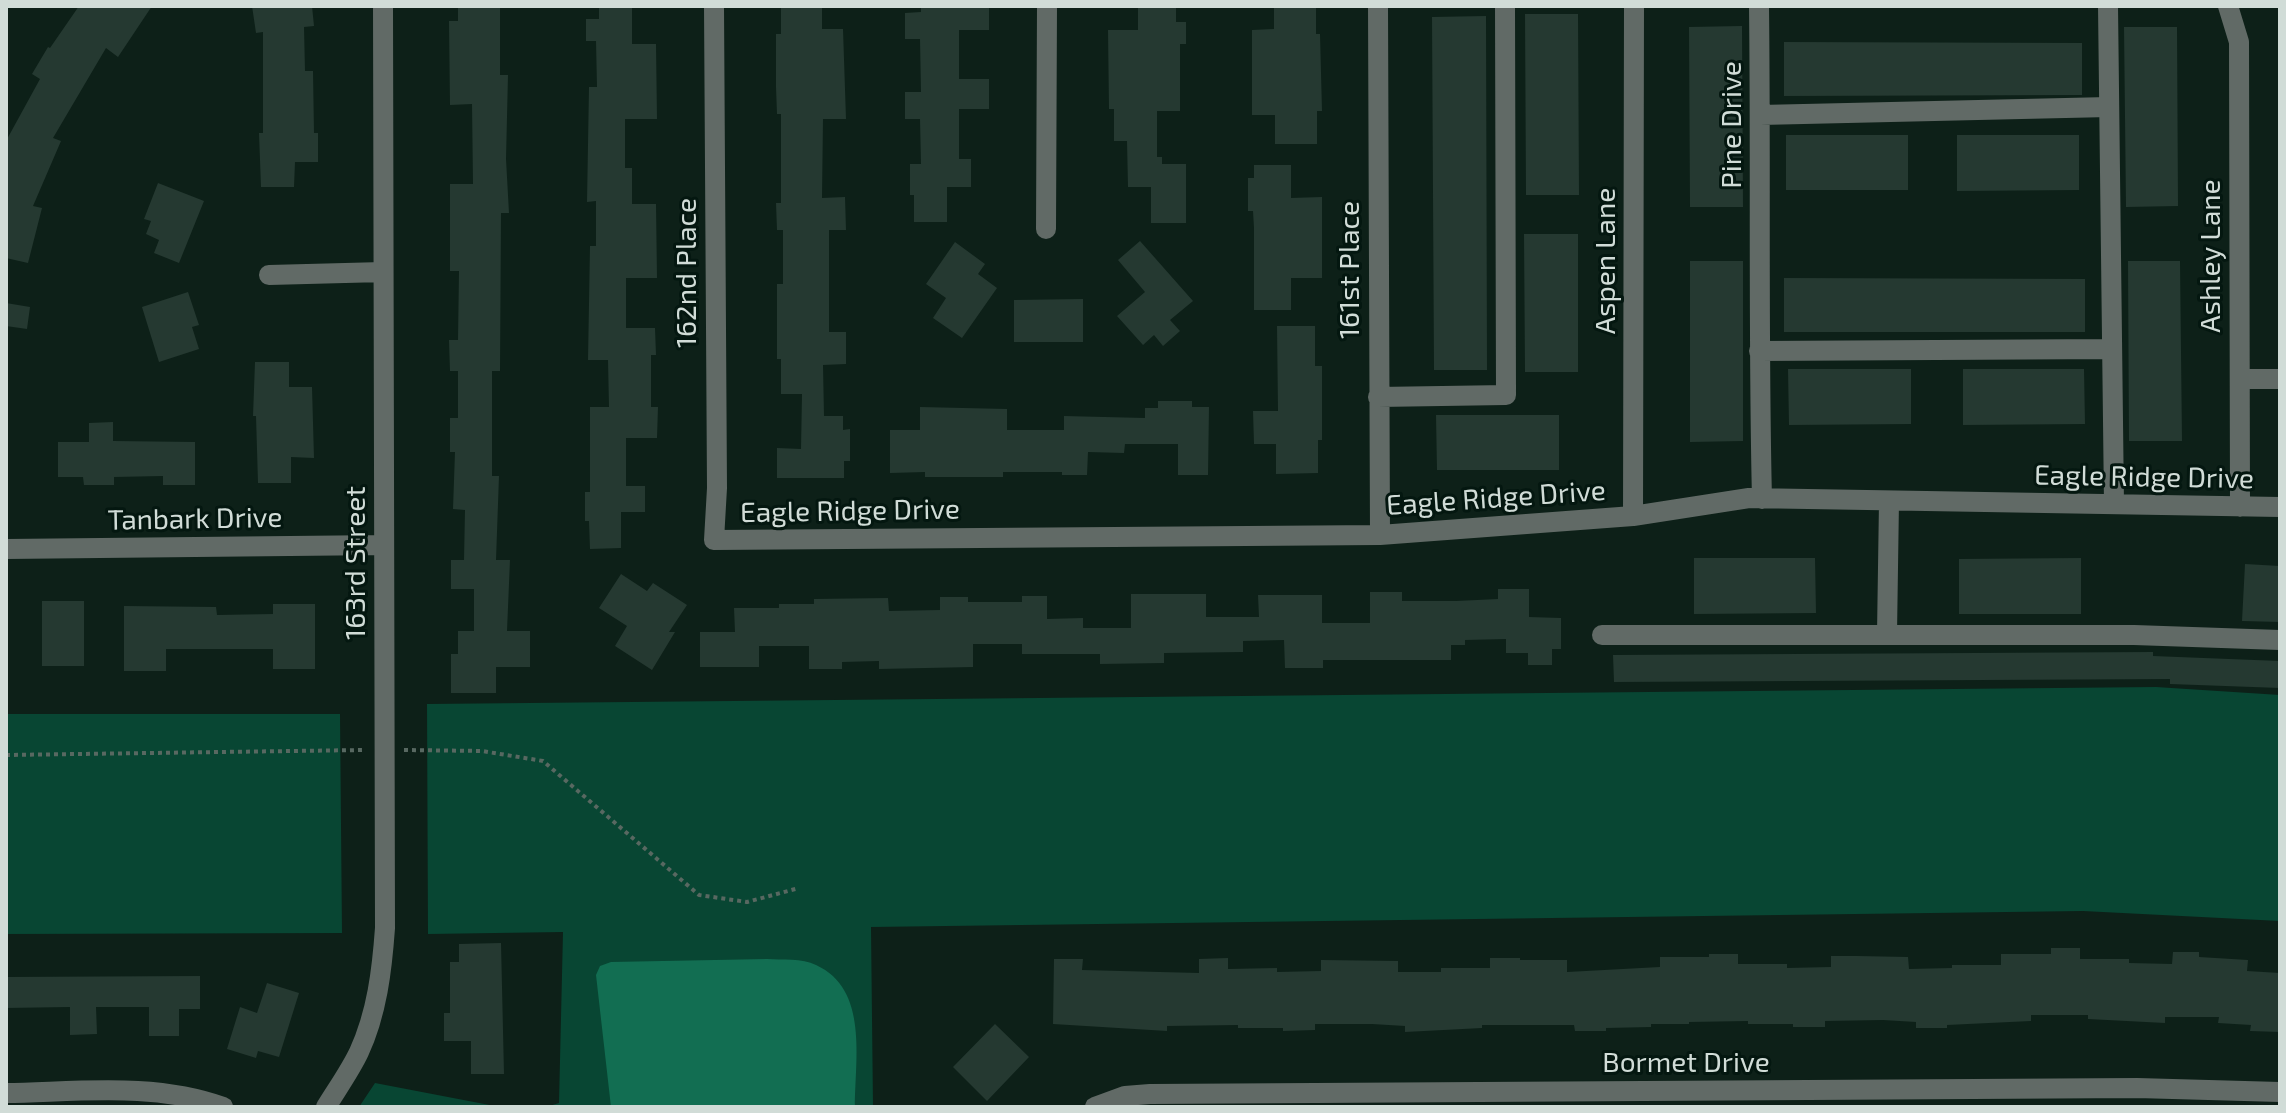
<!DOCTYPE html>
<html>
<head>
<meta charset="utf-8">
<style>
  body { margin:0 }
  #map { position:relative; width:2286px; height:1113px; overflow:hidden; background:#0d2018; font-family:"Exo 2",sans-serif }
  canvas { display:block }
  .frame { position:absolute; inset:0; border:8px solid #d1dcd7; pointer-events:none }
</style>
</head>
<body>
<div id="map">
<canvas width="2286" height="1113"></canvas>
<div class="frame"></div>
</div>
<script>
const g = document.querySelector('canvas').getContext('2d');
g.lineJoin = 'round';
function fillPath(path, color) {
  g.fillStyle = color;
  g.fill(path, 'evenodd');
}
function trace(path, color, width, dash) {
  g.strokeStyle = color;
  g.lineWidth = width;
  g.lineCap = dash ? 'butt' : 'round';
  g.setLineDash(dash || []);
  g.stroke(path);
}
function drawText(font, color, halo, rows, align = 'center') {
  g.font = font + ' "Exo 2",sans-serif';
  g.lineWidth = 6;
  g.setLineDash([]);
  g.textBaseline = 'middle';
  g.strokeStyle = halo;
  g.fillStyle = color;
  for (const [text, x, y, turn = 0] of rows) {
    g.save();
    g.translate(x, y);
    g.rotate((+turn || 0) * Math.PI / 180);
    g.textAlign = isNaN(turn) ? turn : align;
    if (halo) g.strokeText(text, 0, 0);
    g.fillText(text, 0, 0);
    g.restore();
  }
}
fillPath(new Path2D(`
  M2156,687L2280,695V921L2083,911L871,927L873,1107H546L559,1103L563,932L428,934L427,704Z
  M6,714H340L342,933L6,934Z
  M375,1083L500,1107H359Z`), '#084633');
fillPath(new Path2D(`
  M767,959C782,960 802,958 816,965C869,989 855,1060 855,1107H611L596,975L600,966L611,962Z`), '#126e52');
fillPath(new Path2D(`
  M79,6H152L118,57L106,48L53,138L61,141L33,206L42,208L28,263L6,258V141L40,79L32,74L48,47L50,48Z
  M252,6H312L314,26L304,27L305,71H313L314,133H318V162H295L294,187H261L259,133H263V32L256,33Z
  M458,6H500V75H508L506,159L509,213H501L500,371H492V476H499L496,560H510L507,631H530V667H496V693H451V654H458V631H474V589H451V560H464L465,510L453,509L455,452H450V418H458V371H450L449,340H458L459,271H450V184H473L472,104L450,105L449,21H458Z
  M781,6H822V29H843L846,119H823L822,198L845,197L846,230H829V332H846V364L823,365L824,416H843V430L850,429V461H844V478H777V448L801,449L802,394H781V359H777V284H783V230H777L776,203H781V114H777L776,87V34H781Z
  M921,6H989V30H959V79H989V109H959V159H971V187H947V222H914V195H910V164H921L920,119H905V92H921L920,39H905V13L921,12Z
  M1138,6H1176V22H1186V44H1180V111H1157V157H1162V164H1186V223H1151V187H1128L1127,141H1114V109H1109L1108,30H1138Z
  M1274,6H1316V34H1320L1322,111H1317V144H1275V115H1252V30L1274,29Z
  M599,8H632V44H656L657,119H625V168H632V204H656L657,278H626V328H655L656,355H651V407H658L657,438H626V486H645V512H621V548L590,549L589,521H585V492H590V407H609L608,360H588L590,246H596V201L587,202L589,87H597L596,41H586V19H599Z
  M1525,14H1578L1579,195H1526Z
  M1486,16L1487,370H1434L1432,17Z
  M1742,26L1743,207H1690L1689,27Z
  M2124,27H2177L2178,206L2126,207Z
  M1784,42L2082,43V95L1784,96Z
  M1786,135H1908V190H1786Z
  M1957,135H2079V190L1957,191Z
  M1254,165H1291V198L1322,197V278H1291V310H1254V228L1253,211H1248V178H1254Z
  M158,183L204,201L179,263L154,253L159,240L146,234L151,221L144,219Z
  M1524,234H1578V372H1525Z
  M1140,241L1193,301L1170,320L1180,331L1163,346L1154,335L1143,345L1117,316L1145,292L1118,260Z
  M955,242L985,264L978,274L997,288L962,338L933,318L946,298L926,284Z
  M1690,261H1743V441L1690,442Z
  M2128,261H2180L2182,441H2129Z
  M1784,278L2085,279V332H1784Z
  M188,292L199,325L192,327L199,349L159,362L142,307Z
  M1083,299V342H1014V300Z
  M6,303L30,307L27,329L6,326Z
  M1277,326H1315V366H1322V440H1318V473L1276,474V444H1254L1253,411H1278Z
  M255,362H289V387H312L314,458L291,457V483H258L256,416H253Z
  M1788,369H1911V424L1789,425Z
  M1963,369H2084L2085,424L1963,425Z
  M1158,401H1192V407H1209L1208,475H1178V444H1125L1124,453L1088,452L1087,475H1062V472H1003V477H925V472L890,473V430H920V407L1007,409V430H1064V416L1145,418V408H1158Z
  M1436,415H1559V470H1437Z
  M113,422V441L195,442V485H163V476L114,477V485H84L83,477H58V442H89V423Z
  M1694,558H1815L1816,613L1694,614Z
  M2081,558V614H1959V559Z
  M2245,564L2280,566V622L2242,621Z
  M621,574L647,591L653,583L687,605L669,632H675L652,670L615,646L627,626L599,608Z
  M1498,589H1529V617L1561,618V649H1552V665H1528V653H1506V639L1465,640V645H1451V660H1323V668H1285L1284,640L1243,641V652L1164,653V663L1100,664V654H1022V644H973V667L879,669V661L842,662V669H809V646H759V667H700V632H735L734,608H779V604H814V599L888,598L889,611L940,610V597H968V602H1022V596H1047V619L1083,618V628H1131V594H1206V617H1259L1258,595H1322V623H1370V592H1402V601H1456L1498,599Z
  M42,601H84V666H42Z
  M273,604H315V669H273V649H166V671H124V606L216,607L217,615L273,614Z
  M2153,652V656L2280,661V688L2170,684V679L1614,682L1613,655Z
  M501,943L504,1074H471V1041H444V1013H450V962H459V944Z
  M2051,948H2080V959H2129V963L2172,964L2173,952H2199V957L2248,960L2247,971L2280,973V1032L2250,1031L2251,1025L2218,1023L2219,1017H2165V1023L2088,1019V1015H2031V1021L1947,1025V1028H1916V1022L1883,1020L1825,1021V1027H1793V1024H1748V1021L1689,1022V1024H1651V1027L1606,1028V1031H1575L1574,1025H1482V1028L1405,1032V1026L1372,1024H1315V1030L1283,1031V1028H1238V1025L1167,1026V1031L1053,1024L1054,959H1083L1082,970L1199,973V959L1228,958V969L1277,968V972L1321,971V960L1398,961V972H1441V968H1490V958H1520V960H1567V972L1660,967V957H1709V954H1738V964H1787V968L1831,967V956H1857L1908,957L1909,969L1952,968V965H2001V954H2051Z
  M200,976V1009H179V1036H149V1007H96L97,1034L70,1035V1007L6,1008V977Z
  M267,983L299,993L279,1057L258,1051L256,1058L227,1049L240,1007L257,1013Z
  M995,1024L1029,1057L987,1101L953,1067Z`), '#253931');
trace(new Path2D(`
  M404,750L482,751L543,761L699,895L747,902L799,888
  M6,755L364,750`), '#586861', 4, [4, 4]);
trace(new Path2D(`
  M714,6L717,488L714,540L1380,535L1633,516L1749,498L2280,507
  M1378,6L1380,535
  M1759,6C1761,170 1758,334 1762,499
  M2108,6L2114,504
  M2228,6L2239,42L2240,507
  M1760,115L2109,107
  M1046,229L1047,6
  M269,275L383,272
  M1759,351L2112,349
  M2240,379H2280
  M1378,397L1506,395L1505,6
  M1633,516L1634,6
  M6,549L384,545
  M1887,634L1889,501
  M1602,635H2134L2280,640
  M6,1093C77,1092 155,1082 223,1107
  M326,1107C337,1089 350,1071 359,1052C377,1013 382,970 385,928L383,6
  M1095,1107L1125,1096L1150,1094L2137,1088L2280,1092`), '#616a66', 20);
drawText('28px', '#d1dcd7', '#041710', [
  ["Pine Drive",1732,125,-90],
  ["Ashley Lane",2211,256,-90],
  ["Aspen Lane",1606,261,-90],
  ["161st Place",1350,270,-90],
  ["162nd Place",687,273,-90],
  ["Eagle Ridge Drive",2144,477,1],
  ["Eagle Ridge Drive",1496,498,-4],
  ["Eagle Ridge Drive",850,511,-1],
  ["Tanbark Drive",195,519,-1],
  ["163rd Street",356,563,-90],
  ["Bormet Drive",1686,1063]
]);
</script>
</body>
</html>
